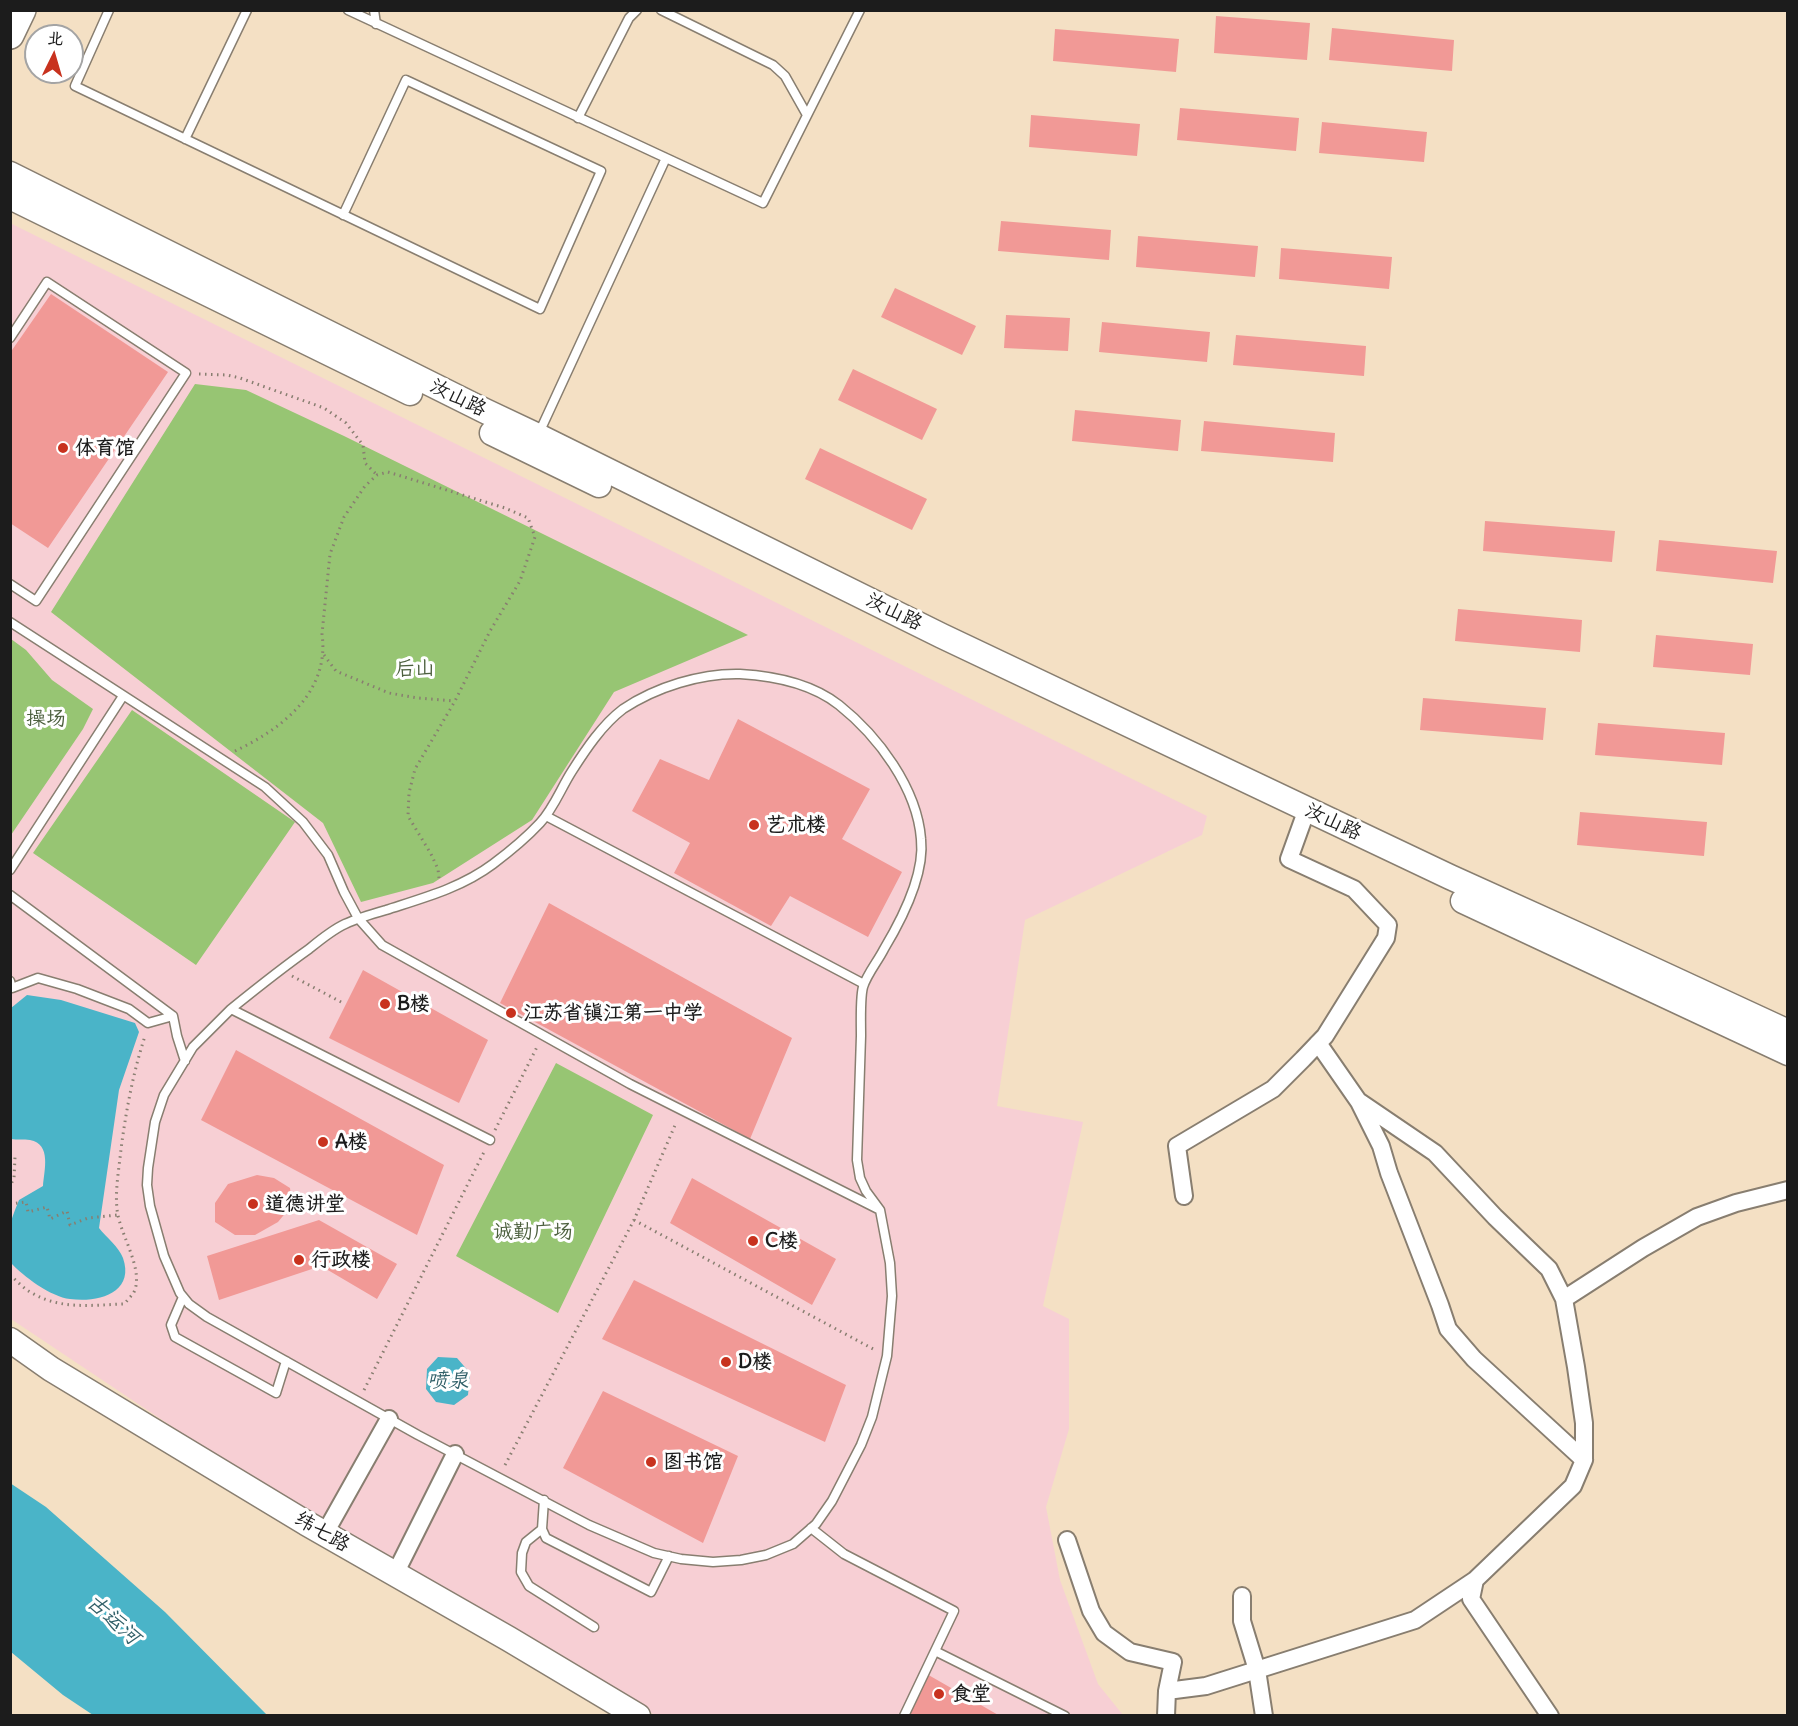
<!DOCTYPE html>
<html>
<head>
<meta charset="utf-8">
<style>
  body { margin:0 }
  #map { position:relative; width:1798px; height:1726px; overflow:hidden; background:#f4e0c4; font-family:Delius,"LXGW WenKai TC",sans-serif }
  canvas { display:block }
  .frame { position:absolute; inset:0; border:12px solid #1c1c1c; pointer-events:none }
  .north { position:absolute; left:24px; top:24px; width:60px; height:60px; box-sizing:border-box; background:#fff; border:2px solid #a4a4a4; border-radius:50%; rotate:5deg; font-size:16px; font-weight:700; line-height:24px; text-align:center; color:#1c1c1c }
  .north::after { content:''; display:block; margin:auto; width:21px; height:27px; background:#c8321e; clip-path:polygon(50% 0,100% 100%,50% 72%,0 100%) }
</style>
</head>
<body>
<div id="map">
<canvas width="1798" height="1726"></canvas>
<div class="frame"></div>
<div class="north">北</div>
</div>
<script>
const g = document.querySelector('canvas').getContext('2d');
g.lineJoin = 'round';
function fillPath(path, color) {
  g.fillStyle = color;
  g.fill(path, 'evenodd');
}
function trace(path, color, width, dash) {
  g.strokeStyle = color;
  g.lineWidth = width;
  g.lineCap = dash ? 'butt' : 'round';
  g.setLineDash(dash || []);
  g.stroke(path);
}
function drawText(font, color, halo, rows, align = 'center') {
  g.font = font + ' Delius,"LXGW WenKai TC",sans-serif';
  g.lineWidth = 6;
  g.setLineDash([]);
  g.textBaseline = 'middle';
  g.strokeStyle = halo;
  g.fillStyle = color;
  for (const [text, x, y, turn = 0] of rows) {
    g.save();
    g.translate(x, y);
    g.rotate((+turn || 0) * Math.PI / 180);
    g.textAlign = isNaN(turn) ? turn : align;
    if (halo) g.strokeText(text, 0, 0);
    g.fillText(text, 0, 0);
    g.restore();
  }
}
fillPath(new Path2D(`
  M10,223L1207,816L1202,835L1025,920L997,1106L1083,1122L1043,1306L1069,1319V1429L1046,1507L1060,1580L1098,1684L1123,1715H655L234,1468L11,1319Z`), '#f7cfd4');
fillPath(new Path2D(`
  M195,384L246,390L344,436L748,635L614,692L532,820L433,883L361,902L323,823L51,612Z
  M11,639L26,650L52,680L93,709L83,729L11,835Z
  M132,710L295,822L196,965L33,853Z
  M556,1063L653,1115L558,1313L456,1256Z`), '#97c573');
fillPath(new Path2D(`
  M27,995L61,1000L135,1023L139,1032L119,1090L99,1228C106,1237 119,1247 123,1258C135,1293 98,1303 70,1299C51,1297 23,1276 11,1263V1221L15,1210L19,1200L43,1186C44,1171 52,1144 30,1140C24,1139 17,1140 11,1139V1008Z
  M438,1357L457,1358L470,1373L468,1395L454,1405L436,1402L426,1389L427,1369Z
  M10,1483L46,1507L165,1612L267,1715H93L63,1695L11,1652Z`), '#4ab4c8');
fillPath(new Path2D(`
  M1216,16L1310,23L1307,60L1214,53Z
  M1332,28L1454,40L1452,71L1329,60Z
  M1055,29L1179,39L1176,72L1053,61Z
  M1180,108L1299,118L1296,151L1177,140Z
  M1031,115L1140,124L1137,156L1029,147Z
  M1322,122L1427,132L1424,162L1319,153Z
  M1001,221L1111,230L1109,260L998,251Z
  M1138,236L1258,246L1255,277L1136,267Z
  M1281,248L1392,257L1389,289L1279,279Z
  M895,288L976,326L962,355L881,317Z
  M51,294L168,372L48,548L10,523V353Z
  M1006,315L1070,318L1068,351L1004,348Z
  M1102,322L1210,332L1207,362L1099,352Z
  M1236,335L1366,346L1364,376L1233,365Z
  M853,369L937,409L922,440L838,400Z
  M1075,410L1181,420L1178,451L1072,441Z
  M1204,421L1335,433L1333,462L1201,451Z
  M820,448L927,499L912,530L805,479Z
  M1485,521L1615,531L1612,562L1483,551Z
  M1659,540L1777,551L1773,583L1656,571Z
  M1458,609L1582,620L1580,652L1455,641Z
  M1656,635L1753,644L1750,675L1653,667Z
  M1423,698L1546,708L1543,740L1420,730Z
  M738,719L870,789L842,839L902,872L868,937L790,896L771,926L674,873L690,843L632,811L660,759L709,780Z
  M1598,723L1725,733L1722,765L1595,755Z
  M1580,812L1707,822L1704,856L1577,845Z
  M549,903L792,1038L750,1139L500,1003Z
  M363,970L488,1040L459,1103L329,1038Z
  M236,1050L444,1165L417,1235L201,1120Z
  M257,1175L274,1178L290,1188L292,1205L278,1222L255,1235H235L215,1222V1203L228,1184Z
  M692,1178L836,1259L812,1305L670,1223Z
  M319,1220L397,1264L377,1299L321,1266L219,1300L207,1256Z
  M634,1280L846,1385L825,1442L602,1339Z
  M603,1391L738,1456L703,1543L563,1468Z
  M925,1673L1000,1716H904Z`), '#f19996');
const lane = new Path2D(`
  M109,10L75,86L540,309L601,171L406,80L343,215
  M348,10L666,158
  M374,10L376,24
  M661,10L773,65L785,76L807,115
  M578,118L629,18L637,10
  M185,139L247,10
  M10,338L47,282L186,373L36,601L10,584
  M539,433L666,158L763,203L860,10
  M10,622L265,787L303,822L328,855L344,892L358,918L382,945L630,1084L878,1209
  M546,816L864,984
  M10,870L123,696
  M10,895L173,1016L177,1036L185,1061
  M10,981L12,988L38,978L77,989L129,1009L148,1023L173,1016
  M231,1009C257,988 282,968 309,949C320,940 332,930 345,924C358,918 372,914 386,910C423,898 461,888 493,864C509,852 526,838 540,823C554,808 561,788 572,771C586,749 602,725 623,709C656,687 701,673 740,674C775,676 811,683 839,705C878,736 917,788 921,839C925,875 902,919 884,949C878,961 867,974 863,987C860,998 861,1023 861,1036C860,1077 858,1119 857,1160L860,1178L866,1191L880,1210L890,1263L892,1296L887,1356L872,1417L861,1445L832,1501L816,1524L793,1544L766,1555L741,1560L713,1562L681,1559L654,1553L589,1525L418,1435L207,1317L189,1304L180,1293L164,1256L150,1206L147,1185L148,1168L155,1122L164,1095L193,1047L231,1009L490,1140
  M183,1297L171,1325L175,1337L276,1393L286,1361
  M544,1500L542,1529L546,1538L651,1592L669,1556
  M811,1528L844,1554L954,1611L904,1716
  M542,1529L526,1542L522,1553L521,1572L529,1586L594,1627
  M935,1651L1065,1716`);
const street = new Path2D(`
  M1318,1043L1359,1102L1381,1146L1389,1173L1440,1305L1448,1329L1474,1359L1584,1460L1573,1486L1475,1580L1471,1599L1550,1716
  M1360,1102L1435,1153L1495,1217L1549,1269L1564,1299
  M1184,1196L1177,1146L1273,1089L1303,1059L1325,1036L1386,938L1388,925L1354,889L1289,859L1307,809
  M1584,1460V1423L1576,1367L1564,1299L1643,1248L1697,1217L1736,1203L1788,1190
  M325,1533L389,1419
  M1067,1540L1091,1611L1104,1633L1130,1652L1173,1662L1167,1691
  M395,1574L455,1454
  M1242,1596V1621L1257,1670L1264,1716
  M1166,1716L1167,1691L1206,1686L1415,1620L1475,1580`);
const secondary = new Path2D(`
  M10,174L485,411L538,436L942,636L1450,877L1587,939L1788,1032
  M10,197L410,393
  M492,433L599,485
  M1463,901L1788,1053
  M10,1340L51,1369L306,1523L509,1639L638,1716`);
const primary = new Path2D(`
  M10,35L22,10`);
trace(lane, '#887e70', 11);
trace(street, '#887e70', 20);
trace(secondary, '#887e70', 27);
trace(primary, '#887e70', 30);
trace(new Path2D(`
  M199,374L227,375L240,378L324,408L346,423L363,445L365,463L377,475
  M324,655L336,671L389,693L418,698L454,701
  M235,751C282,729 330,692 322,634L330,554L344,517L365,486L377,475L388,472L505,508L528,518L535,537L520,581L490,631L455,701L415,769L409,793L408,816L431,854L438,869L439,878
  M292,976L343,1003
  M495,1130L537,1047
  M10,1155L15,1157L14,1178L10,1186
  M10,1204L26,1202L28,1212L47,1207L50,1219L67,1211L70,1225L88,1218L117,1215
  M634,1220L875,1350
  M10,1275C17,1281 24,1289 32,1293C61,1310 92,1305 124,1304C127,1301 130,1297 133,1294C146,1271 119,1234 117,1209C115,1190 119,1169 121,1149C126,1111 133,1073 145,1036
  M364,1390L484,1152
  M505,1465L634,1220L676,1123`), '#887e70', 3, [1.5, 4.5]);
trace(lane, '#fff', 8);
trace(street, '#fff', 16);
trace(secondary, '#fff', 24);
trace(primary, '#fff', 27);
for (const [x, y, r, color] of [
  [63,448,6,"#c8321e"],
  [754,825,6,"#c8321e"],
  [385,1004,6,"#c8321e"],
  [511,1013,6,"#c8321e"],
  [323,1142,6,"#c8321e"],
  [253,1204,6,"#c8321e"],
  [753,1241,6,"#c8321e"],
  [299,1260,6,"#c8321e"],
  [726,1362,6,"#c8321e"],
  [651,1462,6,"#c8321e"],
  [939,1694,6,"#c8321e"]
]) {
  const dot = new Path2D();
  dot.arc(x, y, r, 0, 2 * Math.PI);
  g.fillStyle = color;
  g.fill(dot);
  trace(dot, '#fff', 2);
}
drawText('20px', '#1c1c1c', '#fff', [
  ["汝山路",458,398,26],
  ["汝山路",894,612,26],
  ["汝山路",1333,822,25],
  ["纬七路",322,1532,30]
]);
drawText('bold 20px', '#1c1c1c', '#fff', [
  ["体育馆",75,448],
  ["艺术楼",766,825],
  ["B楼",397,1004],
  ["江苏省镇江第一中学",523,1013],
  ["A楼",335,1142],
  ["道德讲堂",265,1204],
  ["C楼",765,1241],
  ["行政楼",311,1260],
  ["D楼",738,1362],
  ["图书馆",663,1462],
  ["食堂",951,1694]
], 'left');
drawText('20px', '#4d603f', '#fff', [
  ["后山",415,669],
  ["操场",46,719],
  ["诚勤广场",533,1232]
]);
drawText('italic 21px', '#316069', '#fff', [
  ["喷泉",448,1381],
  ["古运河",113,1620,42]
]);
</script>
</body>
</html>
